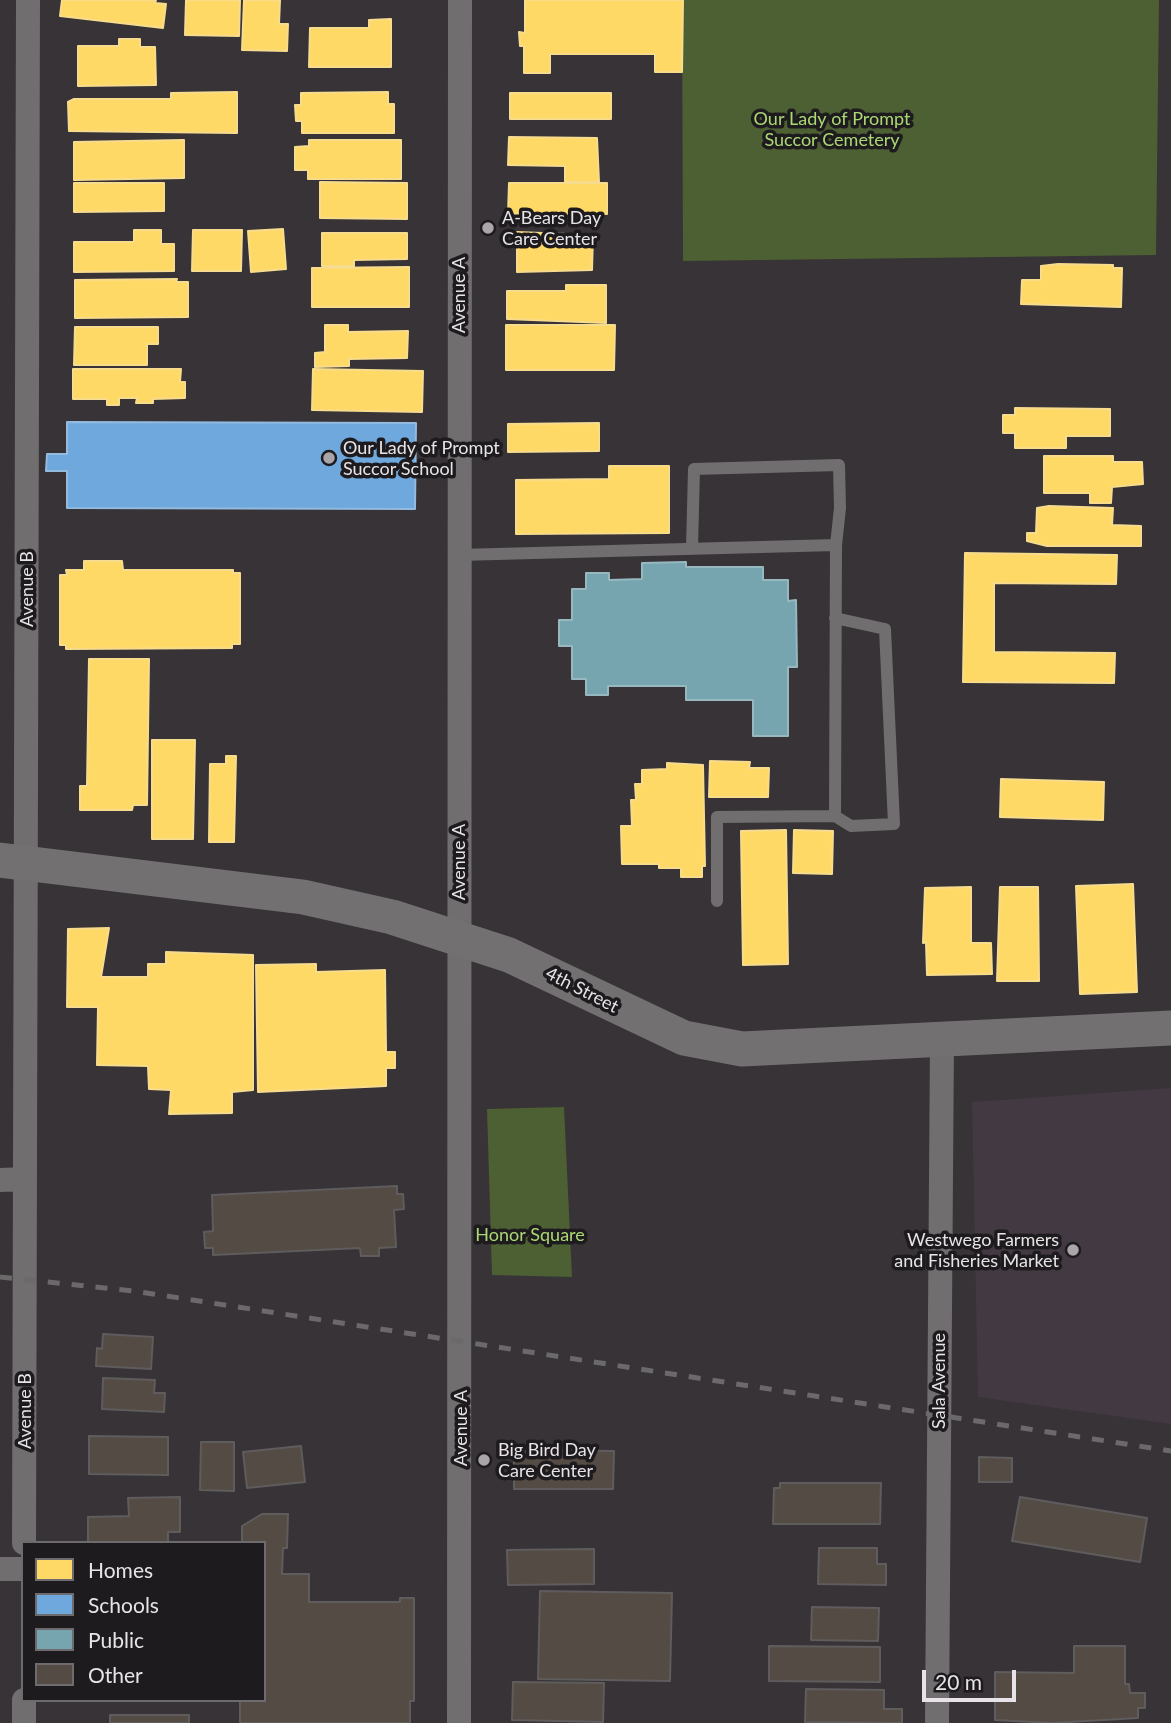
<!DOCTYPE html>
<html>
<head>
<meta charset="utf-8">
<style>
  body { margin:0 }
  #map { position:relative; width:1171px; height:1723px; overflow:hidden; background:#373337; font-family:Lato,sans-serif }
  canvas { display:block }
  .legend { position:absolute; left:21px; top:1541px; width:245px; height:161px; box-sizing:border-box; background:#1e1b1e; border:2px solid #6e6b6e; margin:0; padding:9px 12px; list-style:none; font-size:21px; color:#e7e3e7 }
  .legend li { display:flex; align-items:center; gap:14px; height:35px }
  .legend b { width:35px; border:2px solid #6e6b6e }
  .scale { position:absolute; left:922px; top:1670px; width:94px; height:32px; box-sizing:border-box; border:4px solid #e7e3e7; border-top:0; padding-left:9px; font-size:21px; line-height:24px; white-space:nowrap; color:#e7e3e7; -webkit-text-stroke:5px #1e1b1e; paint-order:stroke }
</style>
</head>
<body>
<div id="map">
<canvas width="1171" height="1723"></canvas>
<ul class="legend">
<li><b style="height:19px;background:#ffd966"></b>Homes</li>
<li><b style="height:19px;background:#6fa8dc"></b>Schools</li>
<li><b style="height:19px;background:#76a5af"></b>Public</li>
<li><b style="height:19px;background:#544b44"></b>Other</li>
</ul>
<div class="scale">20 m</div>
</div>
<script>
const g = document.querySelector('canvas').getContext('2d');
g.lineJoin = 'round';
function fillPath(path, color) {
  g.fillStyle = color;
  g.fill(path, 'evenodd');
}
function trace(path, color, width, dash) {
  g.strokeStyle = color;
  g.lineWidth = width;
  g.lineCap = dash ? 'butt' : 'round';
  g.setLineDash(dash || []);
  g.stroke(path);
}
function drawText(font, color, halo, rows, align = 'center') {
  g.font = font + ' Lato,sans-serif';
  g.lineWidth = 7;
  g.setLineDash([]);
  g.textBaseline = 'middle';
  g.strokeStyle = halo;
  g.fillStyle = color;
  for (const [text, x, y, turn = 0] of rows) {
    g.save();
    g.translate(x, y);
    g.rotate((+turn || 0) * Math.PI / 180);
    g.textAlign = isNaN(turn) ? turn : align;
    if (halo) g.strokeText(text, 0, 0);
    g.fillText(text, 0, 0);
    g.restore();
  }
}
fillPath(new Path2D(`
  M1171,1088V1424L978,1397L972,1102Z`), '#433942');
fillPath(new Path2D(`
  M682,0H1159L1156,255L683,261Z
  M564,1107L572,1277L492,1275L487,1109Z`), '#4d6033');
const homes = new Path2D(`
  M62,0H156L155,3L166,4L163,28L60,16Z
  M186,0H240L239,36L185,35Z
  M244,0H280L279,24H288L287,51L242,50Z
  M525,0H683L682,72H655V54H550V73H524V46H520L519,32L525,33Z
  M391,19V67H309L310,28H369V20Z
  M119,39H140V47H155L156,85L78,86V46H119Z
  M237,92V133L69,131L68,102L74,99H171V93Z
  M388,92V104H394V133H302V121H296L295,105H301V93Z
  M510,93H611V119H510Z
  M509,137L597,138L599,182H565V166L508,165Z
  M184,140V178L74,180V142Z
  M309,140H401V179H308V170H295V147L309,146Z
  M320,182L407,183V219L320,218Z
  M74,183H164V211L74,212Z
  M509,183H607V214H508Z
  M283,229L286,269L251,272L248,231Z
  M134,230H161V244H174V271L74,272V242H134Z
  M193,230H242L241,271H192Z
  M517,232L593,235L592,270L517,272Z
  M322,233H407V259L354,260V266H322Z
  M1058,264L1113,265V268H1122L1121,307L1021,304L1022,280H1041V266Z
  M409,267V307H312V268Z
  M177,279L176,282H188V317L75,318V280Z
  M566,285H606V323L507,319V291H566Z
  M325,325H348V332L408,331L407,358L349,359V366L315,367V353L325,352Z
  M506,325H615L614,370H506Z
  M75,327H158V344H147V365H74Z
  M73,369H181L180,382H185V398L153,399V403H136L137,398H119V405H107V399H73Z
  M313,369L423,371L422,412L312,410Z
  M1015,408L1110,409V436H1066V448H1015V433H1003V415H1015Z
  M599,423V451L508,452V424Z
  M1044,456H1113V462H1142L1143,484L1112,487L1111,503H1090V493H1044Z
  M609,466H669V533L516,534V480L609,479Z
  M1049,506L1113,508L1112,525L1141,526V546H1047L1027,541V533H1036L1037,508Z
  M965,553L1117,555L1116,584L994,583V652L1115,653L1114,683L963,682Z
  M84,561H122L123,570H233V573H240V644H232V648L66,649V645H60V575H67L66,570H84Z
  M89,659H149L147,805H133L132,810H80V786H87Z
  M152,740H195L193,839H152Z
  M226,756H236L234,842H209L210,764H226Z
  M710,761L750,762L749,768H769L768,797H709Z
  M667,763L703,765L705,866H702V877H681V868H659V864H622L621,826H632L631,800H636L635,784H642V770L667,769Z
  M1001,779L1104,782L1103,820L1000,817Z
  M786,830L788,964L743,965L741,831Z
  M794,830L833,831L832,874L793,873Z
  M1133,884L1137,992L1080,994L1076,886Z
  M971,887V943H991L992,974L927,975L926,942L923,943L925,888Z
  M1000,887H1038L1039,981H997Z
  M109,928L101,977H148V964H166V952L253,955V1090L232,1092V1113L169,1114L171,1090L149,1089L148,1066L97,1065L98,1007H67L68,929Z
  M316,964V972L385,970L386,1052H395V1068H386V1086L258,1092L256,965Z`);
fillPath(homes, '#ffd966');
trace(homes, '#f8dc8d', 2);
const schools = new Path2D(`
  M67,422L416,423L415,509L67,508V471H46L47,454H67Z`);
fillPath(schools, '#6fa8dc');
trace(schools, '#93badf', 2);
const public = new Path2D(`
  M686,562V567H763V580H788V601L796,600L797,667H788V736H753V700H686V686H608V695H586V679H572V646H559V620H572V589H586V573H609V580L642,579V563Z`);
fillPath(public, '#76a5af');
trace(public, '#98b8c0', 2);
const building = new Path2D(`
  M397,1186V1194H403L404,1209L394,1210L396,1247L379,1248V1256H361L360,1248L213,1255V1248H205L204,1232L213,1231L212,1195Z
  M103,1334L153,1337L151,1369L96,1366L97,1348L102,1349Z
  M103,1378L155,1380L154,1393H165L164,1412L102,1409Z
  M89,1436L168,1437V1475L89,1474Z
  M201,1442H234V1491L200,1490Z
  M301,1446L305,1482L247,1488L243,1452Z
  M514,1450L614,1451L613,1489H514Z
  M979,1457L1012,1458V1482H979Z
  M780,1483H881L880,1524H773L774,1488H780Z
  M180,1497V1532H168V1542L88,1543V1517L129,1516L128,1498Z
  M1020,1497L1147,1518L1140,1562L1012,1541Z
  M262,1514H288L287,1548H283L282,1574H309V1602H400V1598H414V1701H410V1723H240V1700H264V1543H242V1526Z
  M819,1548H877V1564H886V1585L818,1584Z
  M594,1549V1584L508,1585L507,1550Z
  M540,1591L672,1593L670,1681L538,1679Z
  M812,1607L879,1608L878,1641L811,1640Z
  M769,1646L880,1647V1682L769,1681Z
  M1074,1646H1125V1684H1129L1130,1693H1145V1708H1138V1718L1052,1723L995,1720V1672L1074,1673Z
  M513,1682L604,1683L603,1722L512,1720Z
  M806,1689L884,1690V1709H902V1723L805,1722Z
  M110,1715H189V1723H110Z`);
fillPath(building, '#544b44');
trace(building, '#5f5c5d', 2);
trace(new Path2D(`
  M692,549L694,469L839,465L840,508L836,545
  M459,555L836,545L835,816L717,817V901
  M835,816L851,826L894,824L885,629L835,618`), '#706e6f', 12);
trace(new Path2D(`
  M0,1180L25,1179
  M24,1543L28,0
  M0,1569H23
  M24,1723V1700
  M459,1723L460,0
  M937,1723L942,1039`), '#706e6f', 24);
trace(new Path2D(`
  M0,860L303,897L392,917L509,955L684,1038L742,1049L1171,1028`), '#737072', 35);
trace(new Path2D(`
  M0,1277L134,1291L1171,1451`), '#6b696a', 5, [12, 12]);
for (const [x, y, r, color] of [
  [488,228,7,"#a9a5a9"],
  [329,458,7,"#a9a5a9"],
  [1073,1250,7,"#a9a5a9"],
  [484,1460,7,"#a9a5a9"]
]) {
  const dot = new Path2D();
  dot.arc(x, y, r, 0, 2 * Math.PI);
  g.fillStyle = color;
  g.fill(dot);
  trace(dot, '#1e1b1e', 2.5);
}
drawText('18px', '#acd873', '#1e1b1e', [
  ["Our Lady of Prompt",832,119],
  ["Succor Cemetery",832,140],
  ["Honor Square",530,1235]
]);
drawText('18px', '#e7e3e7', '#1e1b1e', [
  ["A-Bears Day",502,218],
  ["Care Center",502,239],
  ["Our Lady of Prompt",343,448],
  ["Succor School",343,469],
  ["Westwego Farmers",1059,1240,"right"],
  ["and Fisheries Market",1059,1261,"right"],
  ["Big Bird Day",498,1450],
  ["Care Center",498,1471]
], 'left');
drawText('18px', '#e7e3e7', '#1e1b1e', [
  ["Avenue A",459,295,-90],
  ["Avenue B",27,589,-90],
  ["Avenue A",459,862,-90],
  ["4th Street",582,990,27],
  ["Sala Avenue",939,1381,-90],
  ["Avenue B",25,1411,-90],
  ["Avenue A",461,1428,-90]
]);
</script>
</body>
</html>
